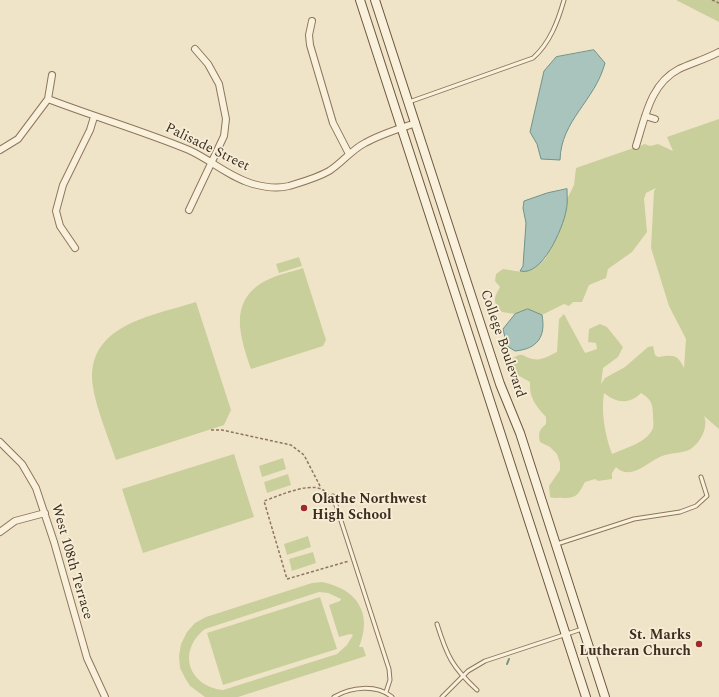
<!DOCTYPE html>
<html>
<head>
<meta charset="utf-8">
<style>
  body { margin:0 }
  canvas { display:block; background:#f0e4c8 }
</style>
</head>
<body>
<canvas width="719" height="697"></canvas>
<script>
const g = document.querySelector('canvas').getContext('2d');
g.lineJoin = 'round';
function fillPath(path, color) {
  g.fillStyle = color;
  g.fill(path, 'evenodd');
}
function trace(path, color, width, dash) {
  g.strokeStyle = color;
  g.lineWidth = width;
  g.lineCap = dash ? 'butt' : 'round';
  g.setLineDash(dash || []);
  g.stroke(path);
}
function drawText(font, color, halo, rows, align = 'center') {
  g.font = font + ' Spectral,serif';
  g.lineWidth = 3.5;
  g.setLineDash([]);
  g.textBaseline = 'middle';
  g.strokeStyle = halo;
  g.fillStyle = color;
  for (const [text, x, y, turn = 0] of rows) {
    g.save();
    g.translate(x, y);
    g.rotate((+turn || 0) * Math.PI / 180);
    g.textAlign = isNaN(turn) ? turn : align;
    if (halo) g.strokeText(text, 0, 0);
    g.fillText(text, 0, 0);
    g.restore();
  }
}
fillPath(new Path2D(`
  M676,0H719V22Z
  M719,119V429L704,416C709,427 700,444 689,450C682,453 670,453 662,456C649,461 630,482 616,467L612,473V479L598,481L595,479L585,482C579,493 577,499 563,498C558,497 556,499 550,497L549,486L560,470V463L557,454L550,447L540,442C538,433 539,430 546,424V417C536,406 529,398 530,382L514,373L510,368V360C525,350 521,357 533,359C542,361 550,355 557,352L559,319L564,314L585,353L597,349L596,343L588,342L589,329L600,324L607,327L623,347L618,357L603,368L601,384L605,378L625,367L648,347L653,346L655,355L658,357C674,355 677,354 684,368L686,339L669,306L651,248L654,191L656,188L646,193L644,199L647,232L632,252L608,269L606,278L589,285L582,302H573L569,306L564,304L542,315L528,309L515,314L502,312C492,302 494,298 500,287L495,281L496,274L503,269L522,272L531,270L545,259L556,239L566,211L567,199L574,185L576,168L645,144L650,146L658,144L673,151L667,137ZM604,393C616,403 629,405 641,393C651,399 653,404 653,416C653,419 654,425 653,428C647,443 625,448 612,454C605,435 601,413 604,393Z
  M299,257L302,266L279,273L276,264Z
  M303,268L326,340L323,346L251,369C241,338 227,302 265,281C276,275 291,272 303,268Z
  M196,302L231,410L224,425L116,460C109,439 96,408 93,387C84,325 152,316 196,302Z
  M234,454L254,517L143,553L122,489Z
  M283,458L286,469L262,477L259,466Z
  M288,474L291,485L267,493L264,482Z
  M308,536L311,547L287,555L284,544Z
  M313,552L316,563L292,571L289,559Z
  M322,582C357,589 373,613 359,647H363L366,656L238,697H205L190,686L185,678L180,668L179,656L181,644L187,632L195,623L206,617L312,583ZM319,592L328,593L341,599L340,601L329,605L339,637L350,634L353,635L347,645L337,654L223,690C188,686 177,651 205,629Z
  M320,597L337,649L223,685L207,633Z`), '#c9cf9b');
const water = new Path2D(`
  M594,50L605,63C595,101 561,120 560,160L541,159L537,144L530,132L544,71L556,57Z
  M567,189C567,196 568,204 566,211C563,228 542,277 520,271L523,266L526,223L523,208L524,201L547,193Z
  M528,309L542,315C546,336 538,349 515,351L507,346L503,329L515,314Z`);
fillPath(water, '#a9c4bc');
trace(water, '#6f938a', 1);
trace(new Path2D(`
  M507,664L509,659`), '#6f938a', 2);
const lane = new Path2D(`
  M409,102L533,58C550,43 558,21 564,0
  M333,496L389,669L390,680L386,692
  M557,544L634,519L680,512L696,506L707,496L701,477
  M437,624C447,656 452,667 477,690
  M334,697C351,687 376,684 392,697
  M442,697L468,671L485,661L582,629`);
const street = new Path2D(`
  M312,21L309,35L310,45L333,123L349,154
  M48,99L52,75
  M645,116L655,119
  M636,146C645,118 650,84 679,69C692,63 706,59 719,52
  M0,150L18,139L48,99C95,117 143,131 189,150C211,160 229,177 253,184C264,187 278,189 289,186C302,182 317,178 329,171C342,163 351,150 365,143C381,134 398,129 416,123
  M189,210L224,136L226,119L219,84L208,64L195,49
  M75,248L60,226L56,211L63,185L90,130L94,117
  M0,442L22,464L36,488L54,542L87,658L105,697
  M0,532L15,521L45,513`);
const secondary = new Path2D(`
  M360,0L586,697
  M375,0L500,384L520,433L605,697`);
trace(lane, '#8d765c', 5);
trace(street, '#8d765c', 8);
trace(secondary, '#6f573f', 10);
trace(new Path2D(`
  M712,0L719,3
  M211,430H222L291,445L304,455L321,488
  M328,495C318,477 279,496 264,501L287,579L349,561`), '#8d765c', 1.5, [3, 2]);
trace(lane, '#faf1dc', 3);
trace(street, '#faf1dc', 6);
trace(secondary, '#faf1dc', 8);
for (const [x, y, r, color] of [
  [304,508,4,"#9e2a2b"],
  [699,644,4,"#9e2a2b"]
]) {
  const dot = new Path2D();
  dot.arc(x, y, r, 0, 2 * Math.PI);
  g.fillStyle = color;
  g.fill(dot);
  trace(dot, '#f7eed8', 1.5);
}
drawText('14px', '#3d2e20', '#f7eed8', [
  ["Palisade Street",207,148,26],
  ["College Boulevard",502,344,71],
  ["West 108th Terrace",71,562,74]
]);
drawText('bold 14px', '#3d2e20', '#f7eed8', [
  ["Olathe Northwest",312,500],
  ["High School",312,516],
  ["St. Marks",691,636,"right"],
  ["Lutheran Church",691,652,"right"]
], 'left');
</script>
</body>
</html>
